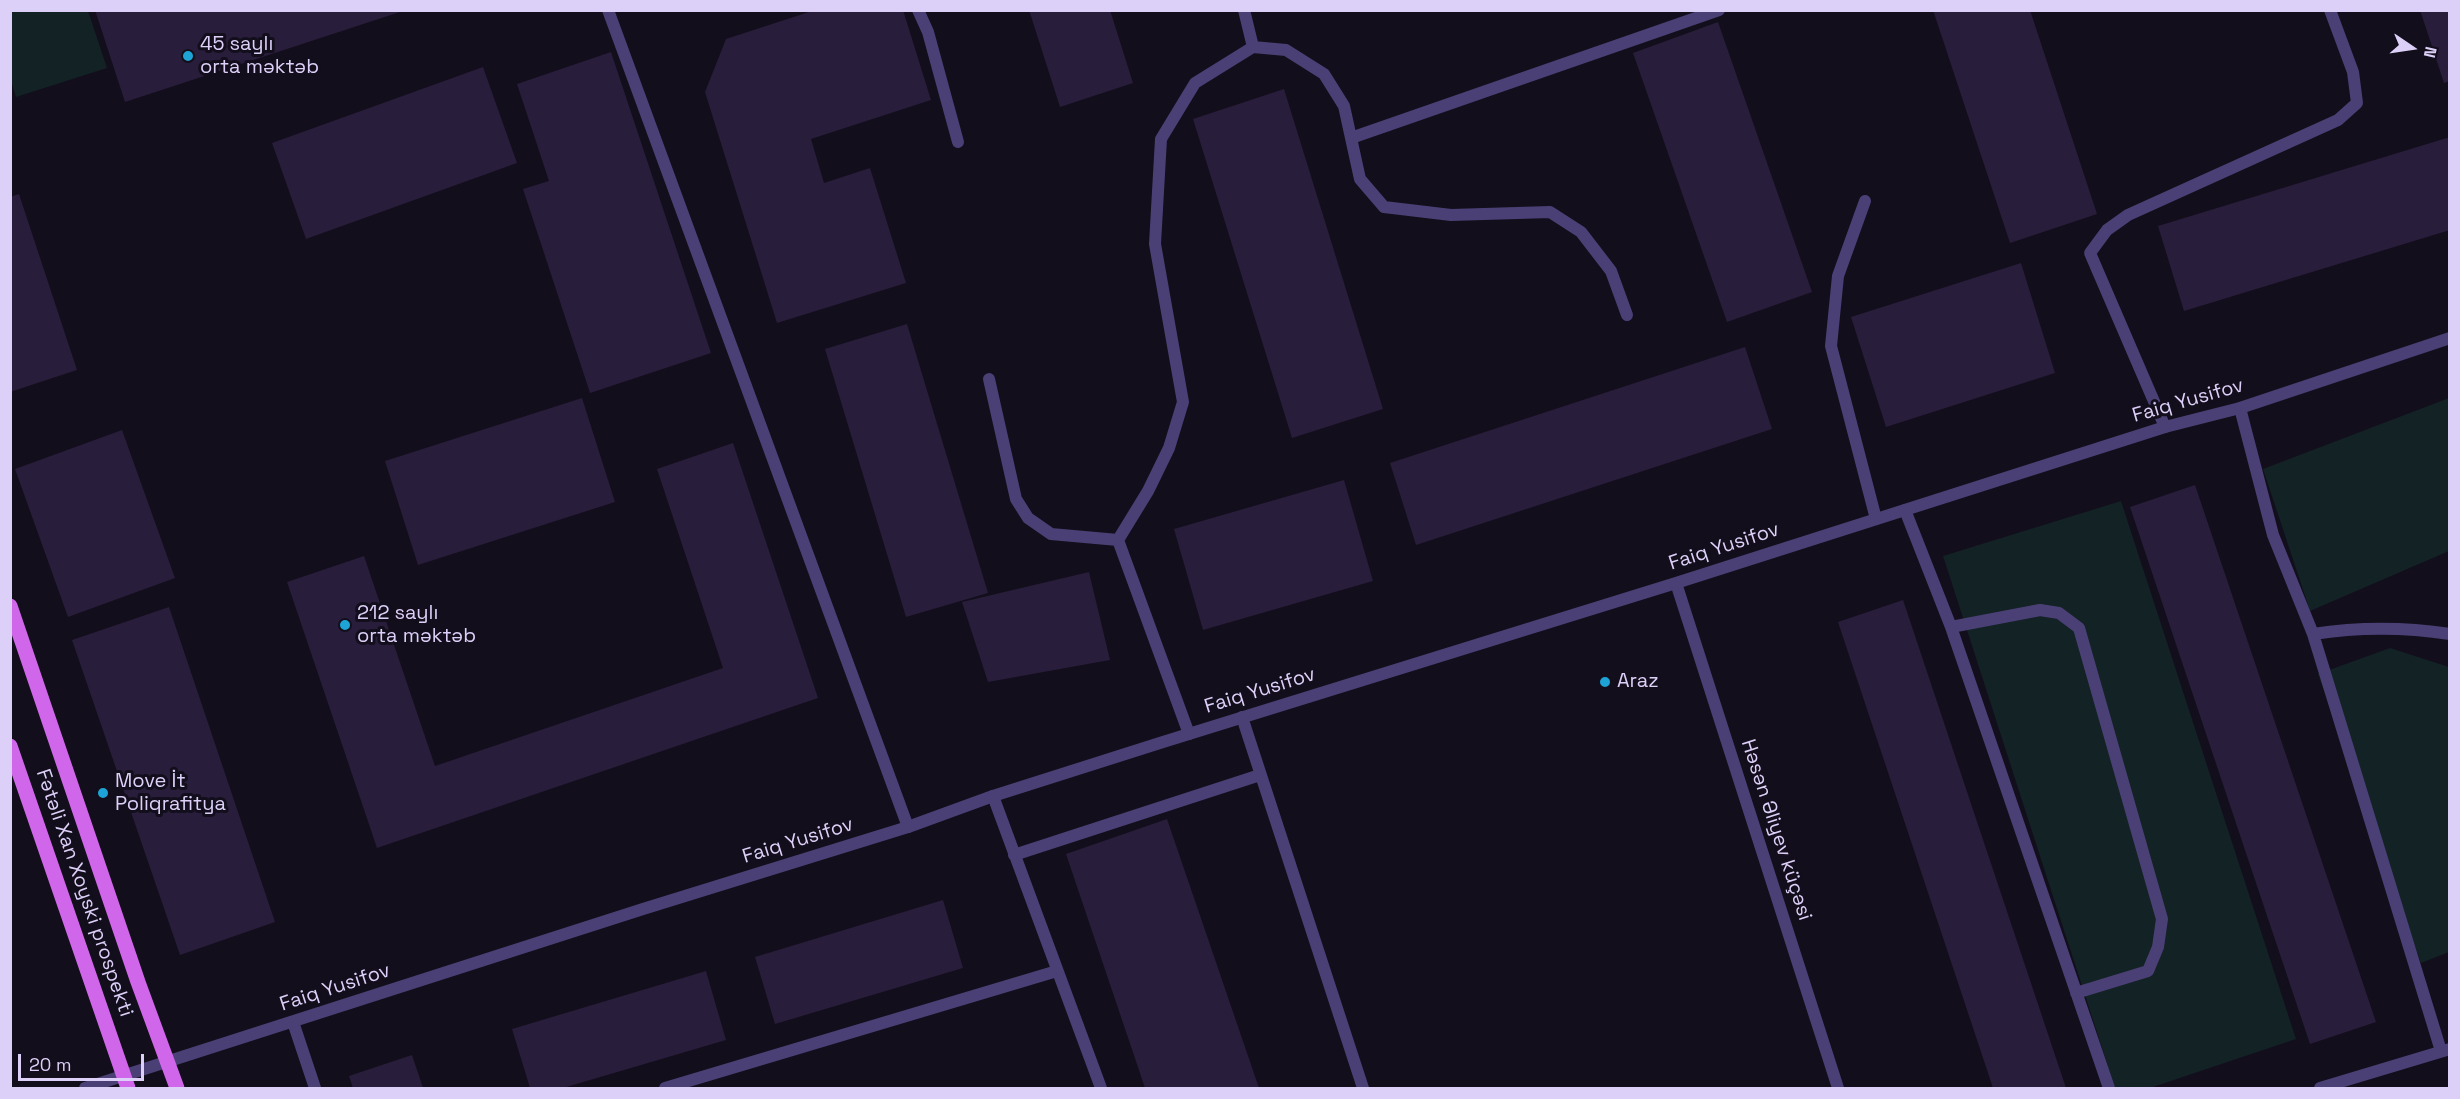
<!DOCTYPE html>
<html>
<head>
<meta charset="utf-8">
<style>
  body { margin:0 }
  #map { position:relative; width:2460px; height:1099px; overflow:hidden; background:#130e1c; font-family:"Space Grotesk",sans-serif }
  canvas { display:block }
  .frame { position:absolute; inset:0; border:12px solid #dcd0f8; pointer-events:none }
  .north { position:absolute; left:2382px; top:18px; width:60px; height:60px; -webkit-text-stroke:4px #130e1c; paint-order:stroke; rotate:103deg; font-size:16px; font-weight:700; line-height:24px; text-align:center; color:#dcd0f8 }
  .north::after { content:''; display:block; margin:auto; width:21px; height:27px; background:#dcd0f8; clip-path:polygon(50% 0,100% 100%,50% 72%,0 100%) }
  .scale { position:absolute; left:18px; top:1054px; width:126px; height:27px; box-sizing:border-box; border:3px solid #dcd0f8; border-top:0; padding-left:8px; font-size:18px; line-height:21px; white-space:nowrap; color:#dcd0f8; -webkit-text-stroke:4px #130e1c; paint-order:stroke }
</style>
</head>
<body>
<div id="map">
<canvas width="2460" height="1099"></canvas>
<div class="frame"></div>
<div class="north">N</div>
<div class="scale">20 m</div>
</div>
<script>
const g = document.querySelector('canvas').getContext('2d');
g.lineJoin = 'round';
function fillPath(path, color) {
  g.fillStyle = color;
  g.fill(path, 'evenodd');
}
function trace(path, color, width, dash) {
  g.strokeStyle = color;
  g.lineWidth = width;
  g.lineCap = dash ? 'butt' : 'round';
  g.setLineDash(dash || []);
  g.stroke(path);
}
function drawText(font, color, halo, rows, align = 'center') {
  g.font = font + ' "Space Grotesk",sans-serif';
  g.lineWidth = 6;
  g.setLineDash([]);
  g.textBaseline = 'middle';
  g.strokeStyle = halo;
  g.fillStyle = color;
  for (const [text, x, y, turn = 0] of rows) {
    g.save();
    g.translate(x, y);
    g.rotate((+turn || 0) * Math.PI / 180);
    g.textAlign = isNaN(turn) ? turn : align;
    if (halo) g.strokeText(text, 0, 0);
    g.fillText(text, 0, 0);
    g.restore();
  }
}
fillPath(new Path2D(`
  M10,11H88L107,68L16,97L11,81Z
  M2449,398V551L2310,611L2263,469Z
  M2121,501L2296,1039L2150,1088H2115L1943,556Z
  M2390,648L2449,667V952L2421,963L2318,674Z`), '#122225');
fillPath(new Path2D(`
  M95,10H403V11L125,102Z
  M815,10H903L931,100L811,139L824,183L870,168L906,283L777,323L705,92L726,39Z
  M1029,10H1110L1133,83L1060,107Z
  M1933,10H2030L2097,214L2010,243Z
  M2420,10H2450V81L2444,83Z
  M1718,22L1812,292L1727,322L1633,53Z
  M611,52L711,353L590,393L523,189L549,181L517,84Z
  M483,67L517,163L306,239L272,143Z
  M1284,89L1383,409L1292,438L1193,119Z
  M2450,137V230L2184,311L2158,226Z
  M19,194L77,370L10,392V197Z
  M2021,263L2055,373L1886,427L1851,317Z
  M907,324L988,593L906,617L825,349Z
  M1745,347L1772,429L1416,545L1390,463Z
  M582,398L615,502L418,565L385,461Z
  M122,430L175,578L68,617L15,469Z
  M733,443L818,698L377,848L287,582L364,556L435,766L723,668L657,469Z
  M1344,480L1373,581L1203,630L1174,529Z
  M2195,485L2376,1022L2310,1044L2130,507Z
  M1089,572L1110,660L988,682L962,602Z
  M1903,600L2066,1088H1993L1838,622Z
  M169,607L275,922L180,955L72,640Z
  M1167,819L1259,1088H1145L1066,854Z
  M943,900L963,968L775,1024L755,957Z
  M706,971L726,1040L563,1088H530L512,1029Z
  M412,1055L423,1088H353L349,1076Z`), '#281d3a');
trace(new Path2D(`
  M608,10L908,827
  M918,10L928,32L958,142
  M1244,10L1253,47L1286,50L1324,74L1344,106L1360,179L1384,207L1451,215L1550,212L1581,232L1611,271L1627,315
  M1351,138L1719,10
  M1865,201L1838,276L1831,346L1876,519
  M989,379L1016,499L1028,518L1051,534L1118,540
  M2240,408L2273,535L2313,634C2358,627 2404,627 2450,634
  M2165,427L2090,253L2107,230L2128,215L2338,120L2357,103L2353,72L2330,10
  M1905,510L1951,627L2109,1088
  M1118,540L1148,491L1169,448L1183,402L1155,244L1161,139L1195,83L1253,47
  M1118,540L1189,734
  M1951,627L2040,610L2059,613L2079,628L2162,919L2158,947L2148,971L2076,993
  M2313,634L2441,1051
  M1242,717L1363,1088
  M993,796L1101,1088
  M1014,855L1260,775
  M293,1022L315,1088
  M665,1088L1057,971
  M2320,1088L2450,1049`), '#4b4075', 12);
trace(new Path2D(`
  M1676,583L1838,1088
  M85,1088L643,909L908,827L993,796L1163,742L1676,583L2165,427L2240,408L2450,338`), '#4b4075', 12);
trace(new Path2D(`
  M10,606L138,982L177,1088
  M10,746L128,1088`), '#d066e9', 15);
for (const [x, y, r, color] of [
  [188,56,6,"#1ea3d6"],
  [345,625,6,"#1ea3d6"],
  [1605,682,6,"#1ea3d6"],
  [103,793,6,"#1ea3d6"]
]) {
  const dot = new Path2D();
  dot.arc(x, y, r, 0, 2 * Math.PI);
  g.fillStyle = color;
  g.fill(dot);
  trace(dot, '#130e1c', 2);
}
drawText('20px', '#dcd0f8', '#130e1c', [
  ["45 saylı",200,45],
  ["orta məktəb",200,68],
  ["212 saylı",357,614],
  ["orta məktəb",357,637],
  ["Araz",1617,682],
  ["Move İt",115,782],
  ["Poliqrafitya",115,805]
], 'left');
drawText('20px', '#dcd0f8', '#130e1c', [
  ["Faiq Yusifov",2188,401,-16],
  ["Faiq Yusifov",1724,547,-18],
  ["Faiq Yusifov",1260,691,-17],
  ["Həsən Əliyev küçəsi",1776,830,72],
  ["Faiq Yusifov",798,841,-17],
  ["Fətəli Xan Xoyski prospekti",84,893,71],
  ["Faiq Yusifov",335,988,-18]
]);
</script>
</body>
</html>
